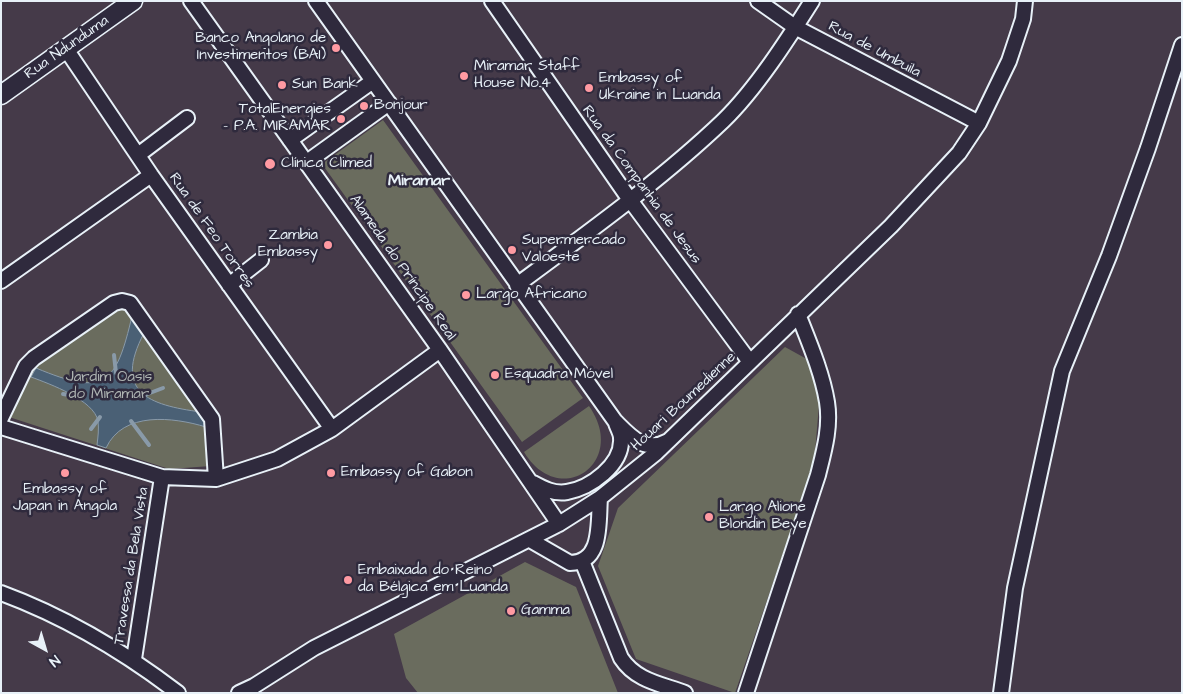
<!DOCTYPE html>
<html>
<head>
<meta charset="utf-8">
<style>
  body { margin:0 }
  #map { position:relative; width:1183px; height:694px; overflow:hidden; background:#453a49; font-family:"Architects Daughter",sans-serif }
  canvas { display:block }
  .frame { position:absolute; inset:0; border:2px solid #e8f1f8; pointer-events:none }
  .north { position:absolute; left:20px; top:624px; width:50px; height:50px; -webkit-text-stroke:4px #2f2a3d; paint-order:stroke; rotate:141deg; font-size:14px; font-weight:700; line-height:20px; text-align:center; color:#e8f1f8 }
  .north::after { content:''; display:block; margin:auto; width:18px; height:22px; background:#e8f1f8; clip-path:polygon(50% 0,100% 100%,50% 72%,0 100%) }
</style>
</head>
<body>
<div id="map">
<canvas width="1183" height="694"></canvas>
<div class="frame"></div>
<div class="north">N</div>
</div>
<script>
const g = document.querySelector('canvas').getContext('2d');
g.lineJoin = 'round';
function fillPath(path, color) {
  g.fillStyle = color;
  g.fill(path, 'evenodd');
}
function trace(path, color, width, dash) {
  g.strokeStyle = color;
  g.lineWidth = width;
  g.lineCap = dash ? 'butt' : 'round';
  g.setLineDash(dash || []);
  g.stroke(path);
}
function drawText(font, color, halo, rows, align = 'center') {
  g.font = font + ' "Architects Daughter",sans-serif';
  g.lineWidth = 5;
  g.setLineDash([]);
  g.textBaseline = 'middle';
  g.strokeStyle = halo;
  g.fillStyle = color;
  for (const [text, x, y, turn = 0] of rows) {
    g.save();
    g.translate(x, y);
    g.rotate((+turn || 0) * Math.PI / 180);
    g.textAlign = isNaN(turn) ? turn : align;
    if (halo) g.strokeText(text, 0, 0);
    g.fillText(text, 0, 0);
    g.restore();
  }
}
fillPath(new Path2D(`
  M383,120L583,398L522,442L322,164Z
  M117,308H125L211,426V466L169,469L9,417L36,362Z
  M785,347L814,363L819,405L814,464L735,693L636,659L598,566L618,508Z
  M589,406C629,463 559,510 524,452Z
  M525,562L576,587L618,693H418L406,678L394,634Z`), '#6a6c5e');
const water = new Path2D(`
  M132,316L144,333C113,392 148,405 201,412L206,427C173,417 123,411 106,448L97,445C98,437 99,429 98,421C94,400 50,384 31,377L36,368C105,397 116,385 132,316Z`);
fillPath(water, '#4a6075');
trace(water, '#899aa9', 1);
trace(new Path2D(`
  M114,355L116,373
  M63,394L75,396
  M142,396L163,388
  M131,421L149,445
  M91,429L100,417`), '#899aa9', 4);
const minor = new Path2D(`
  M191,1L440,350L559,524
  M316,1L615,421C630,436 645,454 668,441
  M492,1L630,200L750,362
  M758,1L795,27L979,123
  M66,49L151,175L332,429
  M290,140L373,81
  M138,155L187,118
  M307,162L389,103
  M1,281L151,175
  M229,285L261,260
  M517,285C587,233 660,181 723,121C756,89 788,39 812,1
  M1,418L26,366L34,358L114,303L122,301L130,303L212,419L216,479
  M1,427L162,477L216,479L277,459L332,429L440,350
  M533,483C544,489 554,494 567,492C590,488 623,465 621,438C621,433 617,427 616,423
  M530,540L570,563C603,563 598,522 600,498
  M582,561L621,658C636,681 661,684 685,693
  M1,593C66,617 123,651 178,693
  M134,659L162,477
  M239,693L254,686L314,648L559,524L600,498L656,453L891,226L959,153L979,123L1009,61L1023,19L1025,1
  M746,693L818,475C824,451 831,427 827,402C822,372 809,342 798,314
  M1001,693L1015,588L1062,371L1109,256L1148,148L1182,45`);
const major = new Path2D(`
  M1,95L133,1`);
trace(minor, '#e8f1f8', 18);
trace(major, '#e8f1f8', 21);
trace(minor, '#2f2a3d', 14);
trace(major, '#2f2a3d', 18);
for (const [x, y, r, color] of [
  [336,48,5,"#ff9aa2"],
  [464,76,5,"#ff9aa2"],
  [282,85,5,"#ff9aa2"],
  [589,88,5,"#ff9aa2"],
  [364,106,5,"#ff9aa2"],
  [341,119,5,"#ff9aa2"],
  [270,164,6,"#ff9aa2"],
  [328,245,5,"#ff9aa2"],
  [512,250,5,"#ff9aa2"],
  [466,295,5,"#ff9aa2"],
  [495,375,5,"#ff9aa2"],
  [65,473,5,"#ff9aa2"],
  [331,473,5,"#ff9aa2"],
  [709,517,5,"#ff9aa2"],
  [348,580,5,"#ff9aa2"],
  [511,611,5,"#ff9aa2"]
]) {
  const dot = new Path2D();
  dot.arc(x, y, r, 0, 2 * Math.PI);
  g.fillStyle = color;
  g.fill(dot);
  trace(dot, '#2f2a3d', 2);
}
drawText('15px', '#e8f1f8', '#2f2a3d', [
  ["Banco Angolano de",326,39,"right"],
  ["Investimentos (BAI)",326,56,"right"],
  ["Miramar Staff",474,67],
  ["House No.4",474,84],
  ["Embassy of",599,79],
  ["Ukraine in Luanda",599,96],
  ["Sun Bank",292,85],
  ["Bonjour",374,106],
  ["TotalEnergies",331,110,"right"],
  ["- P.A. MIRAMAR",331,127,"right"],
  ["Clínica Climed",281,164],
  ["Zambia",318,236,"right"],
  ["Embassy",318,253,"right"],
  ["Supermercado",522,241],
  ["Valoeste",522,258],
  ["Largo Africano",476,295],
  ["Esquadra Móvel",505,375],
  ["Embassy of Gabon",341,473],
  ["Embassy of",65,490,"center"],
  ["Japan in Angola",65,507,"center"],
  ["Largo Alione",719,508],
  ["Blondin Beye",719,525],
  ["Embaixada do Reino",358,571],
  ["da Bélgica em Luanda",358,588],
  ["Gamma",521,611]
], 'left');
drawText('15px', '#e8f1f8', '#2f2a3d', [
  ["Rua Ndunduma",67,48,-35],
  ["Rua de Umbuila",874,50,28],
  ["Rua da Companhia de Jesus",641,185,54],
  ["Rua de Feo Torres",211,231,55],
  ["Alameda do Príncipe Real",402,268,55],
  ["Houari Boumedienne",684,402,-43],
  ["Travessa da Bela Vista",132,566,-81]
]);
drawText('15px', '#afb5b3', '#2f2a3d', [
  ["Jardim Oasis",109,378],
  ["do Miramar",109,395]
]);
drawText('bold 16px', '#e8f1f8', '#2f2a3d', [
  ["Miramar",419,182]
]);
</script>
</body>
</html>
